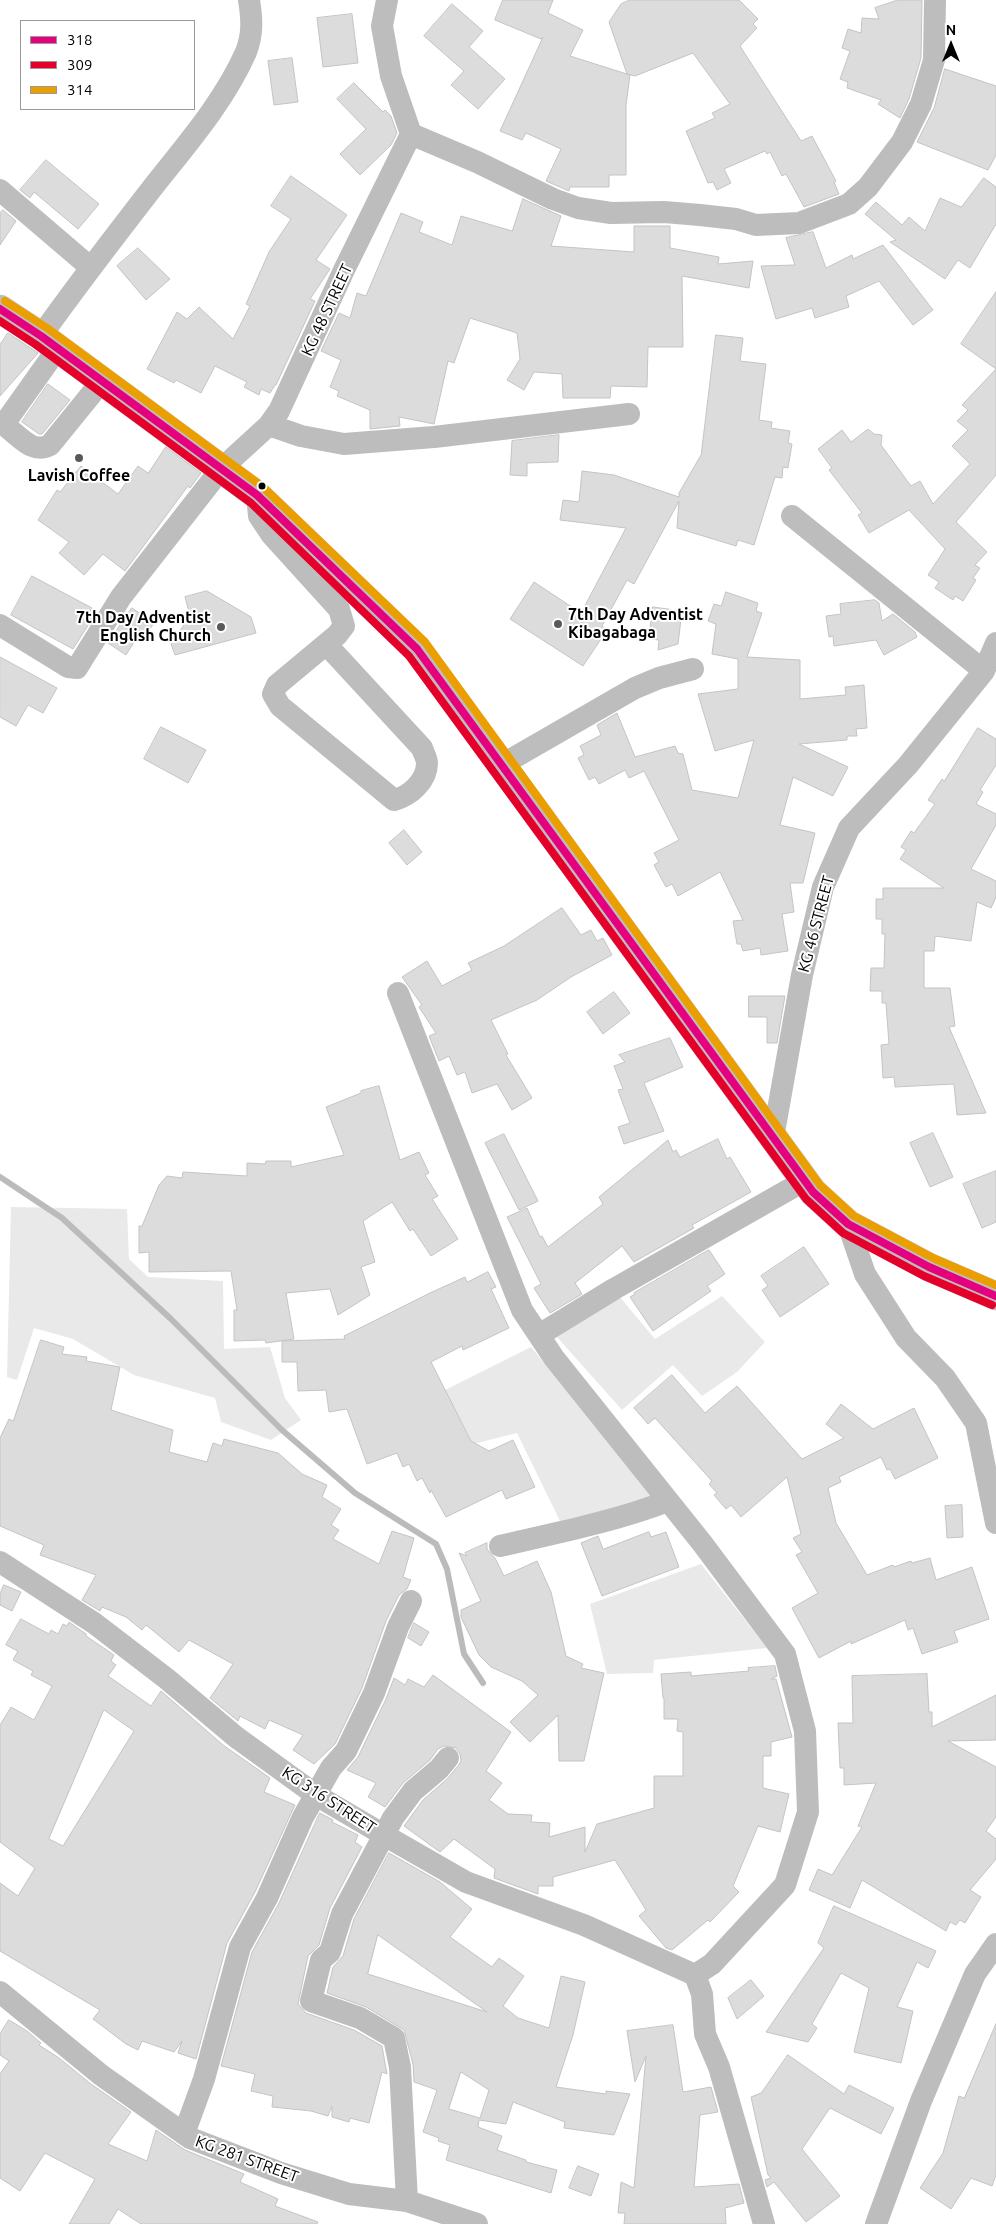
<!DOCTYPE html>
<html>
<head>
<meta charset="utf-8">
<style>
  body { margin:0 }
  #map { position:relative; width:996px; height:2224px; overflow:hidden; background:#fff; font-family:Ubuntu,sans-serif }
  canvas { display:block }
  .legend { position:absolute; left:20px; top:20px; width:175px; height:90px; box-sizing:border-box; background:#fff; border:1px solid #999; margin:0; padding:6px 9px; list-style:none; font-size:15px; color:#000 }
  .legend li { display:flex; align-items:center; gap:10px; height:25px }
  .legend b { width:25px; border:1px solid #999 }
  .north { position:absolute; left:926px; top:20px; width:50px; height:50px; -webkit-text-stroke:4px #fff; paint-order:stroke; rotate:0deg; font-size:14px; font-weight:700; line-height:20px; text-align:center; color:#000 }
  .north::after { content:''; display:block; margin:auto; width:18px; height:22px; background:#000; clip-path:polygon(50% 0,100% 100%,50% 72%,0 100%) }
</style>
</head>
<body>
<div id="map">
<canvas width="996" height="2224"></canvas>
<ul class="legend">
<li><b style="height:6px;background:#e5007d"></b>318</li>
<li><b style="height:6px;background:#e4002b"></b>309</li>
<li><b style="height:6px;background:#eb9e00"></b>314</li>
</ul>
<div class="north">N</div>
</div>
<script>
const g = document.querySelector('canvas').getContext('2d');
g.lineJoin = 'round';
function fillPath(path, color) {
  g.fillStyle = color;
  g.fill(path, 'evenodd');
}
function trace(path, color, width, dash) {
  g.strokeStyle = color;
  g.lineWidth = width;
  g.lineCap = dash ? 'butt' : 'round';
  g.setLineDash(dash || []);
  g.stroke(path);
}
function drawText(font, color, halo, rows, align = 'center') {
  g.font = font + ' Ubuntu,sans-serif';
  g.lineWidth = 4;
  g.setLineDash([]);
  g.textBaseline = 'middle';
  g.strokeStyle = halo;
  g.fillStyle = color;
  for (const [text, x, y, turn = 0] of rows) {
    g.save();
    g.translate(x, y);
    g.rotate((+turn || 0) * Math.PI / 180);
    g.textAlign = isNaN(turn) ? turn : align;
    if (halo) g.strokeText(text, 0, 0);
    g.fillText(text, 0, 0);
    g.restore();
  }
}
fillPath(new Path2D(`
  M11,1207L127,1209L129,1259L148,1277L223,1281L224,1349L270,1347L285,1398L301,1420L271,1440L221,1422L215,1398L134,1375L73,1339L34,1328L17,1380L7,1377Z
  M619,1296L655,1339L722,1296L765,1342L737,1372L702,1396L673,1365L622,1410L557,1337Z
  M531,1347L656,1498L560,1521L517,1433L473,1444L445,1390Z
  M701,1564L767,1648L654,1660L653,1673L607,1674L590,1604Z`), '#e9e9e9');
trace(new Path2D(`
  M0,1177L62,1218L171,1319L282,1430L355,1493L436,1544L447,1569L464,1654L483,1683`), '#bbb', 6);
const building = new Path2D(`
  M503,0H553L548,13L583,30L570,56L630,75L626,105V175H609V187H570L569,191L546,181L561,149L526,133L522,140L500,131L543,37L541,39L495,20Z
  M630,0H739L758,19L753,24L757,28L740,46L801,141L812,136L836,181L834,182L839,194L804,207L786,174L782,176L770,152L767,154L765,151L724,169L731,183L717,190L713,182L708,183L686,131L715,118L712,113L730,104L693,53L635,76L627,74L609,22L621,4Z
  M898,0H922L921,58L909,99L900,118L878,104L881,100L847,88L848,82L840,79L850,51L842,48L848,29L861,33L862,18L879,19L875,8Z
  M452,4L483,31L469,47L505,79L478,109L451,85L464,71L424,36Z
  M352,14L358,63L323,67L317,18Z
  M292,58L298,102L274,105L268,61Z
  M945,69L996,86V155L988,170L917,142L934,108Z
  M354,83L383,112L385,110L391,116L397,133L391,145L360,175L340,154L366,129L337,99Z
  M46,160L99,204L78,229L34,192L30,198L20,190Z
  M291,176L347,215L316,260L330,269L310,299L315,301L276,385H275L270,393L261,389L259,395L244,387L247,382L215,366L201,393L176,380L174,383L147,369L177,312L187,319L199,307L233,339L250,306L246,304L269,252L291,219L271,206Z
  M984,178L996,187V224L970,268L958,260L945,279L890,242L896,240L865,214L876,202L902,225L909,217L925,231L940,198L961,207Z
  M523,199L561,216L551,246L634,252V226H670V248L719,257L718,264L753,261L749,288L682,276L683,347H648L647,387L611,386L610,398H563L562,374L534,372L524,390L507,380L520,359L517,333L470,318L454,363L448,361L434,424L399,417L400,426L370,429V410L337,396L339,391L330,387L341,360L321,351L339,313L350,318L357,293L366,296L401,213L423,222L419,232L452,245L461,216L512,231Z
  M3,210L16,221L0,245V213Z
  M813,232L826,268L852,255L853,259L883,245L933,310L913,325L879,281L846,296L849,307L815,318L812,308L776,319L761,266L795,265L786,238Z
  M138,248L170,279L146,300L117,266Z
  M996,292V475L956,522L987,552L975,565L980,568L973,578L976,580L963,601L955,596L953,600L935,588L939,582L928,575L945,549L909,510L869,533L858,515L862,513L829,470L832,468L818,449L842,430L851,442L868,429L874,434L882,435L881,445L911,486L920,481L933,504L970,464L952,446L968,430L957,421L968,410L962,405L996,369L961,344Z
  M8,333L38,353L0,396V345Z
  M716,335L743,338L740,361L766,364L759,420L772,422L771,428L790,431L788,443L792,444L788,468L783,467L782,478L775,477L754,545L738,540L736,546L677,528L679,501L634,584L627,580L602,626L607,630L583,666L510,619L534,582L581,613L626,528L560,520L563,500L579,502L582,471L614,475L679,497V493L701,455Z
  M48,384L70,400L42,434H39L22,422Z
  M559,435L558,462L527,463V476L510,475L512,441Z
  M166,447L201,473L190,488L188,486L125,571L103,554L84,575L59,553L69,542L38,520L57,490L60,492L81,466L118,494L138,466L148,473Z
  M32,576L92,608L87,616L92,619L73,649L11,615Z
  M207,591L251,617L256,633L175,655L171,644L190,616L185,597Z
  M726,592L758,603L756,611L762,613L747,657L800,660V699L846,695L845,687L864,685L867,728L856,729L857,736H847V740L799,744L848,767L833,796L793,777L780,825L815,833L803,883H790L794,912L782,914L788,951L761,955L760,948L743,951L741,944H737L733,921L743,920L720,872L678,896L672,884L666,887L654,865L659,862L654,853L679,840L644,771L629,778L625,770L599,784L595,777L589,780L578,758L584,755L580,746L601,735L597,725L617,713L635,757L675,746L678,753L683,754L692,790L738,798L754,740L715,751L698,694L738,689V659L712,654L716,624L708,621L714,604L721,606Z
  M875,600L879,603L882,621L893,614L915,632L917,637L884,655L876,640L834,646L833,636L829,637L826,616L841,614L840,604Z
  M653,607L682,611L678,644L658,650L659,640L649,639Z
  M132,608L154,623L141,642L136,639L126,655L108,643Z
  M0,657L57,688L43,713L28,705L16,726L0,717Z
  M161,727L206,750L188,783L144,759Z
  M978,728L996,739V765L980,790L983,792L976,804L996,814V825L971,869L996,881V897L991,908L977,902L971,941L935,936L934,951H924V988H950L955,1026L949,1027L986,1113L957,1115L954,1084L895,1087L894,1077L883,1078L881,1045L889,1044L886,1003H882V991H870L871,968H884L885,934H882V919H876V899H883V888H944L900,859L906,850L901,847L911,831L914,833L935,804L928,800L942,779L944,781Z
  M404,830L422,852L407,865L389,843Z
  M562,908L581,935L591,930L597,941L603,938L612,955L571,977L537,1000L491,1020L508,1054L506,1055L532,1098L512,1110L497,1084L472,1093L465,1072L457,1075L449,1056L439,1061L429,1036L436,1033L419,1007L422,1005L402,977L427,961L442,986L472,970L468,963L504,946Z
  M614,992L630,1013L603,1034L587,1012Z
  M749,996H785L777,1043H767V1017H749Z
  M670,1038L683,1067L644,1083L664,1131L624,1144L618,1127L630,1123L618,1090L623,1089L614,1066L625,1062L619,1055Z
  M379,1086L400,1160L419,1152L429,1173L425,1175L438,1196L432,1199L458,1239L431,1256L413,1229L410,1231L392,1202L363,1221L375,1262L361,1267L370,1295L338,1315L330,1289L286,1293L294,1339L266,1343L265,1340L234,1341V1310H237L231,1271L149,1272V1252L139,1253V1226H142L159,1185L167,1176L182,1178L183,1172L247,1176V1163L265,1164L266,1161H291V1167L344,1155L326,1107L361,1093V1091Z
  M933,1133L953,1177L930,1187L910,1143Z
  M504,1134L538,1201L519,1210L485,1143Z
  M718,1139L727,1159L730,1157L751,1192L692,1225L694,1228L634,1262L622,1246L575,1283L582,1294L550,1313L534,1288L541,1284L507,1217L527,1208L540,1237L542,1236L548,1247L603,1204L599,1197L668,1140L673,1152L676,1150L680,1157Z
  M996,1171V1222L982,1228L963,1184Z
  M804,1247L829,1284L780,1317L762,1290L768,1286L761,1276Z
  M709,1250L725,1274L707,1286L711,1291L653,1331L630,1297L635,1294L634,1293Z
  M488,1272L496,1287L491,1289L509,1328L463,1350L462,1346L431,1362L471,1441L489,1451L513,1440L535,1487L506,1499L502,1490L446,1517L431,1490L430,1493L422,1478L417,1481L409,1464L403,1467L397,1453L367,1464L347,1409L329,1412L326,1390L298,1391L297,1362H282V1341L345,1339L344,1336L430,1293L465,1277L467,1282Z
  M41,1340L64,1347L62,1354L87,1357L86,1361L120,1367L111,1410L173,1430L169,1452L207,1462L213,1443L222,1446L224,1439L278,1453L302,1474L327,1485L322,1497L341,1509L331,1525L339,1530L333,1539L379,1564L392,1531L414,1538L403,1577L411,1580L407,1589L399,1595L386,1621L362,1688L335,1744L314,1764L293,1750L303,1735L269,1720L265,1729L240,1716L238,1721L210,1698L233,1664L189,1640L179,1652L146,1625L142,1630L126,1617L102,1607L100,1611L82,1600L96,1575L40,1555L44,1545L0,1526V1438L9,1419L13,1421Z
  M672,1375L705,1413L737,1386L802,1459L844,1438L826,1424L841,1404L873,1429L914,1408L938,1458L895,1479L890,1469L887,1470L881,1457L839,1477L841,1482L828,1488L836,1523L867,1575L893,1565L894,1567L911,1561L912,1563L930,1558L936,1580L972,1567L989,1619L954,1631L958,1642L922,1654L913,1628L908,1630L905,1620L851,1644V1641L819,1658L792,1608L818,1593L796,1555L802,1552L793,1538L801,1534L787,1477L741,1517L731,1505L726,1509L714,1495L717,1493L709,1484L712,1481L655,1418L648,1424L634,1408Z
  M962,1505L963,1537L947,1538L945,1506Z
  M649,1532L651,1537L666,1532L679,1567L602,1596L581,1543L598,1536L603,1549Z
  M487,1543V1549L495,1558L504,1576L537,1561L551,1592L566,1656L583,1664L581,1668L604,1673L584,1761H559L558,1715L530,1742L510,1722L538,1695L522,1681L491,1667L479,1655L461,1617V1610L481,1601L459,1553L467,1556L465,1553Z
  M4,1585L21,1592L12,1611L0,1605V1594Z
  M21,1619L49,1634L51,1630L58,1634L63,1624L67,1626L69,1622L86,1634V1636L114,1655L111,1661L116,1665L108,1676L151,1706L161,1691L223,1745L270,1778L264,1792L295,1805L255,1892L227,1943L196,2059L178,2053L182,2041L174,2052L142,2041L138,2050L126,2044L93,2019L100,2010L0,1951V1883L18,1896L35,1868L0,1842V1725L11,1707L34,1720L52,1686L31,1675L33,1671L13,1660L18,1651L6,1645ZM104,1710L134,1731L63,1846L49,1839Z
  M414,1623L429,1632L421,1646L408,1638Z
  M775,1666L777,1676L771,1679H776L792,1737L771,1742V1756H763V1788L789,1794L780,1832L758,1826L733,1886L739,1892L710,1922L708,1920L672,1950L666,1948L639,1916L646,1910L615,1860L553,1877V1886H538V1894L494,1878L495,1869L454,1839L440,1852L404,1826L423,1800L447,1779L458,1766L461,1761L460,1754L456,1748L444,1746L438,1749L430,1760L403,1783L385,1807L368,1797L376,1783L347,1770L358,1757L386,1699L394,1678L405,1685L408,1679L424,1687L433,1675L511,1732L486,1771L502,1783L489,1800L508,1814L532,1815L531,1822L550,1823L549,1837L585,1827V1852L597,1824L654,1808V1776H683V1732L677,1731L678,1719H664V1698H663L661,1674L691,1672V1676L749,1671L748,1668Z
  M927,1674L929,1712H932V1727L996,1695V1740L948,1741L996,1767V1817L986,1831L996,1839V1859L970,1890L981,1897L965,1923L960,1920L956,1925L950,1922L946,1931L862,1880L850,1908L809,1890L818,1869L832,1875L862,1827L858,1826L876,1783L844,1785V1768H840L838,1723H853L852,1676Z
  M320,1813L333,1820L332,1822L358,1835L355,1842L362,1847L330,1908L319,1945L308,1956L298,2004L306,2013L354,2030L382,2046L387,2074L382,2072L369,2123L350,2118L349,2122L332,2117V2106L328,2116L311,2111L272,2107L273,2096L251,2091L255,2074L221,2066L252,1952L279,1903Z
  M389,1853L440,1882L472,1909L450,1937L492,1967L499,1958L524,1976L503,2006L518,2018L549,2028L561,1976L585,1982L573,2035L556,2087L606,2094V2091L630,2094L614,2135L564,2128L565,2122L513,2102L506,2124L479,2120L478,2127L502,2136L497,2150L526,2160V2162L557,2170L551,2193L446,2160L450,2145L438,2141L439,2138L423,2132L437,2090L414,2082L413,2064L404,2030L366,2007L327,1993L333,1967L343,1956L354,1919ZM378,1935L487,2012L368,1974ZM461,2072L489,2090L480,2118L449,2109Z
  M834,1906L936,1951L928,1968L917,1962L897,2007L913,2011L901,2063L854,2052L869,1988L841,1973L812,2024L817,2028L808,2042L766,2032L824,1948L818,1943Z
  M751,1980L764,1996L737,2019L728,1998Z
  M9,2020L27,2031L41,2043L39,2045L59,2058L91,2084L131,2112L108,2144L147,2161L156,2130L185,2150L244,2174L240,2182L278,2199L275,2206L318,2222L317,2224H141L118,2209L109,2224H69L95,2179L45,2153L20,2191L0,2178V2074L9,2061L0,2055V2034Z
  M996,2024V2175L992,2186L971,2178L951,2209L920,2188L943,2153L959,2096L964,2098Z
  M673,2025L683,2092L711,2087L718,2112L700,2115L694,2187L739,2184L744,2203L725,2208L726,2224H624L625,2213H618L621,2182L634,2188L646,2056L635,2082L627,2031Z
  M788,2055L844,2094L849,2085L894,2108L881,2134L830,2108L802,2149L840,2196L806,2222L774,2182L767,2187L765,2180L771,2178L768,2175L751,2097L761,2093Z
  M578,2166L599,2174L591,2196L569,2188Z`);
fillPath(building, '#dcdcdc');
trace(building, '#c4c4c4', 1);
const major = new Path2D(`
  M0,309L41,336L257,495L417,649L813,1192L848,1224L929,1267L996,1296`);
trace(major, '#dbdbdb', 29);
trace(new Path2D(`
  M387,0L382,26L391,76L411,134L477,162L553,199L578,208L611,213L664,212L700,215L736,219L756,225L799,223L849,204L868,187L902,142L921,104L934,60L935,0
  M0,190L90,267
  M41,336C77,285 115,236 153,187C186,145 224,102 246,52C253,34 252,19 249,0
  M58,348L7,420L8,428C21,438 33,454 50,445L102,381
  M269,425L301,436L344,444L434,437L629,414
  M257,495L259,516L271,534L339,609L344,626L337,635L277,685L273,694L280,706L394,800C410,796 427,781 427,763C427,758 423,752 422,748L326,644
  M792,516L984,671
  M0,625L68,667L77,668L121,597L221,469L269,425L279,411L344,270L411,134
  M503,764L635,688L659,678L693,669
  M398,993L522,1310L554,1358L702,1543L785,1654L805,1731L808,1812L785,1885L712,1964L695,1975L702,1994L705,2034L719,2067L764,2224
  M773,1138L802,975L823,887L849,828L908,765L984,671L996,643
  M848,1224L865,1274L906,1338L945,1378L976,1423L996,1523
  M539,1335L614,1289L804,1181
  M500,1546C556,1533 613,1522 668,1501
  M0,1562L94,1623L167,1679L236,1737L316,1795L384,1835L466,1882L584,1925L695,1975
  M0,1992L101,2075L190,2138L281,2173L349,2194L407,2201L477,2224
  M184,2134L204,2079L240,1947L267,1898L303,1817L331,1768L346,1751L374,1693L398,1627L411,1601
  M407,2201L400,2067L394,2038L360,2018L311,2001L321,1960L330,1952L342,1914L393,1818L413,1791L439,1769L448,1758
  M876,2224L921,2101L975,1974L996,1944`), '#bdbdbd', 22);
trace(major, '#bdbdbd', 28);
trace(new Path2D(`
  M0,309L41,336L257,495L417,649L813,1192L848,1224L929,1267L996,1296`), '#e5007d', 8);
trace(new Path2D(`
  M0,321L35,344L251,503L409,656L806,1199L843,1233L924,1276L992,1305`), '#e4002b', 8);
trace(new Path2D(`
  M5,301L47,328L263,487L425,642L820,1185L854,1216L933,1258L996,1285`), '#eb9e00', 8);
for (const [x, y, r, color] of [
  [79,458,5,"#595959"],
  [262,486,4.5,"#000"],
  [558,624,5,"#595959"],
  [221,627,5,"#595959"]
]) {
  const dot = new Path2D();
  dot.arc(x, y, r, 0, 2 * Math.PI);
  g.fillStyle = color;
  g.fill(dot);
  trace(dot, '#fff', 2);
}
drawText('16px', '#000', '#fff', [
  ["KG 48 STREET",327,310,-65],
  ["KG 46 STREET",816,924,-75],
  ["KG 316 STREET",329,1800,33],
  ["KG 281 STREET",247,2159,20]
]);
drawText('bold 16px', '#000', '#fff', [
  ["Lavish Coffee",79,476],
  ["7th Day Adventist",568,615,"left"],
  ["Kibagabaga",568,633,"left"],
  ["7th Day Adventist",211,618,"right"],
  ["English Church",211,636,"right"]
]);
</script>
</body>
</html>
